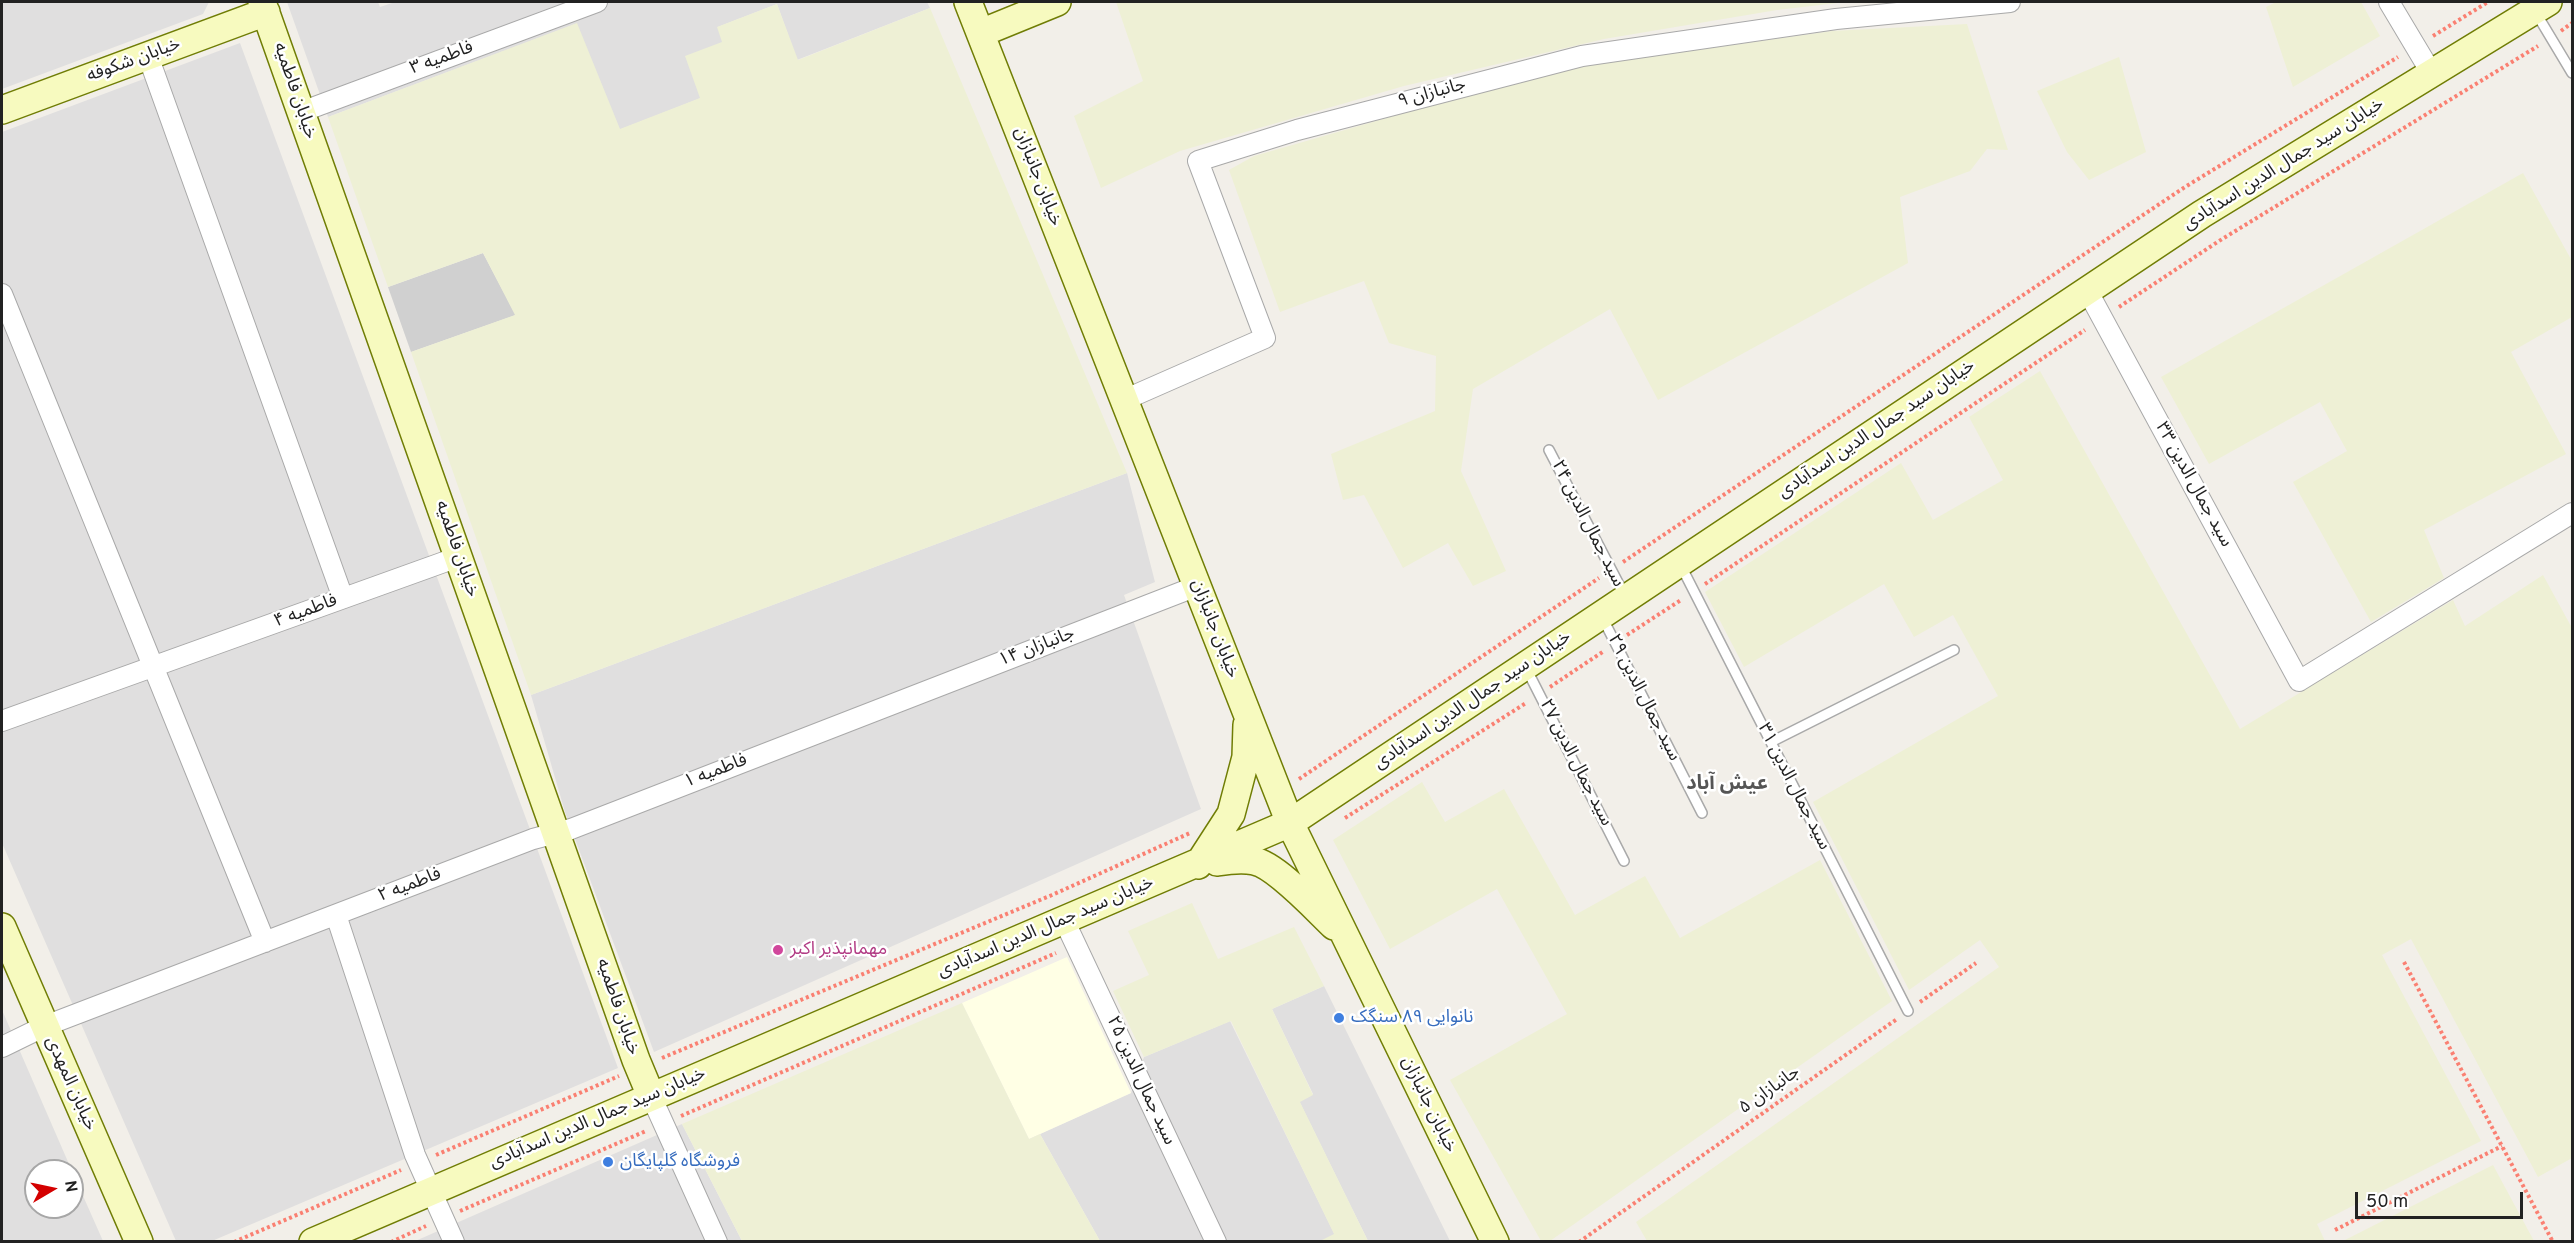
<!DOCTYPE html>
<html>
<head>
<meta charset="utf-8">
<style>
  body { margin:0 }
  #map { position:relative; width:2574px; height:1243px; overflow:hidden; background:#f2efe9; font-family:Overpass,sans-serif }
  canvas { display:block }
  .frame { position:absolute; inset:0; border:3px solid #222; pointer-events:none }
  .north { position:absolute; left:24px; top:1159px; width:60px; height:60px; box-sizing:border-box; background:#fff; border:2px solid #a7a7a7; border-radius:50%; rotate:81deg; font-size:16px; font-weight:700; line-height:24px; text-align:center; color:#222 }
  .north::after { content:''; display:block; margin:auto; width:21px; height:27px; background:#d40000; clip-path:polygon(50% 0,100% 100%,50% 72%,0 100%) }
  .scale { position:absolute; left:2355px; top:1192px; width:168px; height:27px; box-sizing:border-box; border:3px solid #222; border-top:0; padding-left:8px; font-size:18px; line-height:21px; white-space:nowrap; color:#222; -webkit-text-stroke:4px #fff; paint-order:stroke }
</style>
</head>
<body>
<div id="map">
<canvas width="2574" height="1243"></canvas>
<div class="frame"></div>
<div class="north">N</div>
<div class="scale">50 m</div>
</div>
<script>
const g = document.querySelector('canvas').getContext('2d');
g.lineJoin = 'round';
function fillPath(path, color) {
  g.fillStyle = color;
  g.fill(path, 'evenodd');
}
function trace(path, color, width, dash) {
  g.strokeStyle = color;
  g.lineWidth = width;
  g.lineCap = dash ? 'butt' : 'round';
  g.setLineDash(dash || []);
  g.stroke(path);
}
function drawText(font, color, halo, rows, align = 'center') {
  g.font = font + ' Overpass,"Noto Sans Arabic",sans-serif';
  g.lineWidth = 5;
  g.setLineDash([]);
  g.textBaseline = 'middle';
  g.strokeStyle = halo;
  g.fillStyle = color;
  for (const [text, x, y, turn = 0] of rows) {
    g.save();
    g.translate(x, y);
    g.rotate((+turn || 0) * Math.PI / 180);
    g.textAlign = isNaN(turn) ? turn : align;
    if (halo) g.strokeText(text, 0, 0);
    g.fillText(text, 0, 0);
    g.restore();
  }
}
fillPath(new Path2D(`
  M2,2H209L203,14L2,89Z
  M287,2H378L380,7L395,2H927L930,8L797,60L777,4L718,27L723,41L701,98L619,130L576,24L328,117Z
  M240,43L618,1068L212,1241H176L2,843V132Z
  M1127,473L1155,582L1124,595L1201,809L654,1052L565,812L531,695Z
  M1324,986L1450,1241H1368L1299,1101L1313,1094L1272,1009Z
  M2,1010L72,1171H36V1207H72V1171L103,1241H2Z
  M1230,1021L1335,1235L1320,1242L1100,1241L1040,1134L1131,1093L1144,1057Z
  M682,1124L742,1241L413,1242Z`), '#e0dfdf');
fillPath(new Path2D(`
  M1067,957L1131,1093L1029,1139L962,1003Z`), '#ffffe5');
fillPath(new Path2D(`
  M483,253L516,315L411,352L388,287Z`), '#d0d0d0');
fillPath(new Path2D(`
  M1116,2H1846L1777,10L1604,39L1404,86L1180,151L1101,188L1074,116L1143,81Z
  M2276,2H2361L2380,36L2293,87L2266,7Z
  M777,4L798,60L930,8L1127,473L531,695L411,352L515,315L483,253L388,287L328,117L577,23L620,129L700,98L685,56L722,42L717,27Z
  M1967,24L2008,150L1987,149L1970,171L1900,197L1908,263L1658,400L1610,309L1473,389L1461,471L1506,571L1473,586L1448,543L1403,568L1364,495L1343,500L1331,454L1435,411L1436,356L1389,343L1364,281L1280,312L1229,170L1254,156L1425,107L1582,66L1832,31Z
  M2119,57L2146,152L2089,180L2067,152L2037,91Z
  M2523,173L2572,261V317L2511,352L2566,454L2424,530L2444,578L2371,622L2293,482L2347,451L2320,402L2209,464L2161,377Z
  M2040,371L2240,729L2453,600L2465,626L2543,575L2572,628V1158L2538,1177L2411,939L2382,955L2481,1141L2317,1224L2325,1241H1647L1636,1222L1999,967L1980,940L1909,990L1813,802L1998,696L1953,615L1914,637L1884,584L1744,667L1705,592L1901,463L1933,520L2003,480L1969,417Z
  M1422,782L1445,822L1504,789L1575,915L1645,876L1680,938L1820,860L1892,1001L1550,1241H1541L1450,1080L1567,1014L1497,889L1390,949L1333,840Z
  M1192,903L1218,959L1294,927L1324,986L1272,1009L1313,1095L1300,1102L1368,1241H1320L1334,1234L1231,1021L1144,1057L1113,991L1149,975L1128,931Z
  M962,1003L1029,1139L1040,1134L1100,1241H742L682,1124Z
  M2493,1165L2534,1241H2343Z`), '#eef0d5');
const lane = new Path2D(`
  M2536,13L2572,73
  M1549,450L1625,596
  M1680,564L1908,1011
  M1602,617L1702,813
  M1526,668L1624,861
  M1771,742L1954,650`);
const street = new Path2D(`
  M2389,2L2432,74
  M148,56L343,598
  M301,112L597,2
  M2087,290L2299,681L2572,513
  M2,294L265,942
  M1124,400L1265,338L1198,161L1297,130L1582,56L1836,19L2010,2
  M2,721L458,557
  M336,915L415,1155L454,1242
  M1064,920L1216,1242
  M2,1047L45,1026L533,839L571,829L1197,586
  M651,1096L717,1242`);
const secondary = new Path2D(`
  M262,2L636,1060L651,1096
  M968,2L1290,823L1495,1242
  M981,33L1057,2
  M2,110L266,12
  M1217,862C1229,860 1242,858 1254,861C1276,865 1316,909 1334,926
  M1198,865L1231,814L1246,757L1247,725
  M2,927L139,1242
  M313,1242L1290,823L2202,214L2548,2`);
trace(lane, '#a9a9a9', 12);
trace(street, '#a9a9a9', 22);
trace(secondary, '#707d05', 30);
trace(new Path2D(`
  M2561,31L2572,23
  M2433,36L2488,2
  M2119,307L2219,241L2538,46
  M1623,562L2185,187L2398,57
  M1705,584L2085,330
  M1627,635L1681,600
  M1550,687L1604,651
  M1299,779L1599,578
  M1345,818L1526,703
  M2404,962L2553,1242
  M1920,1002L1976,963
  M662,1058L1052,895L1190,833
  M681,1116L1056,953
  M436,1155L619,1076
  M460,1211L646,1131
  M2335,1230L2502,1146
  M234,1242L401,1170
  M391,1242L426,1226
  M1579,1242L1897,1019`), '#fa8072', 4, [3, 3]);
trace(lane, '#fff', 9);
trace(street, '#fff', 20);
trace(secondary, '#f7fabf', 27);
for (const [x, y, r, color] of [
  [778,950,6,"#d1479c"],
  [1339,1018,6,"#3f7fe0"],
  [608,1162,6,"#3f7fe0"]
]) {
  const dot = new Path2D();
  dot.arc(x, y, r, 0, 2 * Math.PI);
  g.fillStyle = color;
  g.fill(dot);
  trace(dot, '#fff', 2);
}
drawText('18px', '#222', '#fff', [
  ["فاطمیه ۳",442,59,-20],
  ["خیابان شکوفه",134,61,-20],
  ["خیابان فاطمیه",294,91,71],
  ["جانبازان ۹",1432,94,-15],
  ["خیابان سید جمال الدین اسدآبادی",2284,165,-32],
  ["خیابان جانبازان",1037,177,69],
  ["خیابان سید جمال الدین اسدآبادی",1877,430,-34],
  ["سید جمال الدین ۳۳",2193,485,61],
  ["سید جمال الدین ۲۴",1587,524,63],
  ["خیابان فاطمیه",456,549,71],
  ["فاطمیه ۴",306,612,-20],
  ["خیابان جانبازان",1214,629,69],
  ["جانبازان ۱۴",1037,648,-21],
  ["سید جمال الدین ۲۹",1643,698,63],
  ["خیابان سید جمال الدین اسدآبادی",1473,701,-34],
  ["سید جمال الدین ۲۷",1575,763,63],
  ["فاطمیه ۱",716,772,-21],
  ["سید جمال الدین ۳۱",1793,787,63],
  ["فاطمیه ۲",410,886,-21],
  ["خیابان سید جمال الدین اسدآبادی",1046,928,-23],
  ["خیابان فاطمیه",617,1007,71],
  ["سید جمال الدین ۲۵",1140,1081,65],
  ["خیابان المهدی",70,1084,66],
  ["جانبازان ۵",1770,1091,-35],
  ["خیابان جانبازان",1428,1105,64],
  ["خیابان سید جمال الدین اسدآبادی",598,1119,-23]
]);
drawText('18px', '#b23c85', '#fff', [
  ["مهمانپذیر اکبر",790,950]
], 'left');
drawText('18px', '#366cbe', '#fff', [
  ["نانوایی ۸۹ سنگک",1351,1018],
  ["فروشگاه گلپایگان",620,1162]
], 'left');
drawText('bold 20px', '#555', '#fff', [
  ["عیش آباد",1727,785]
]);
</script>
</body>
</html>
